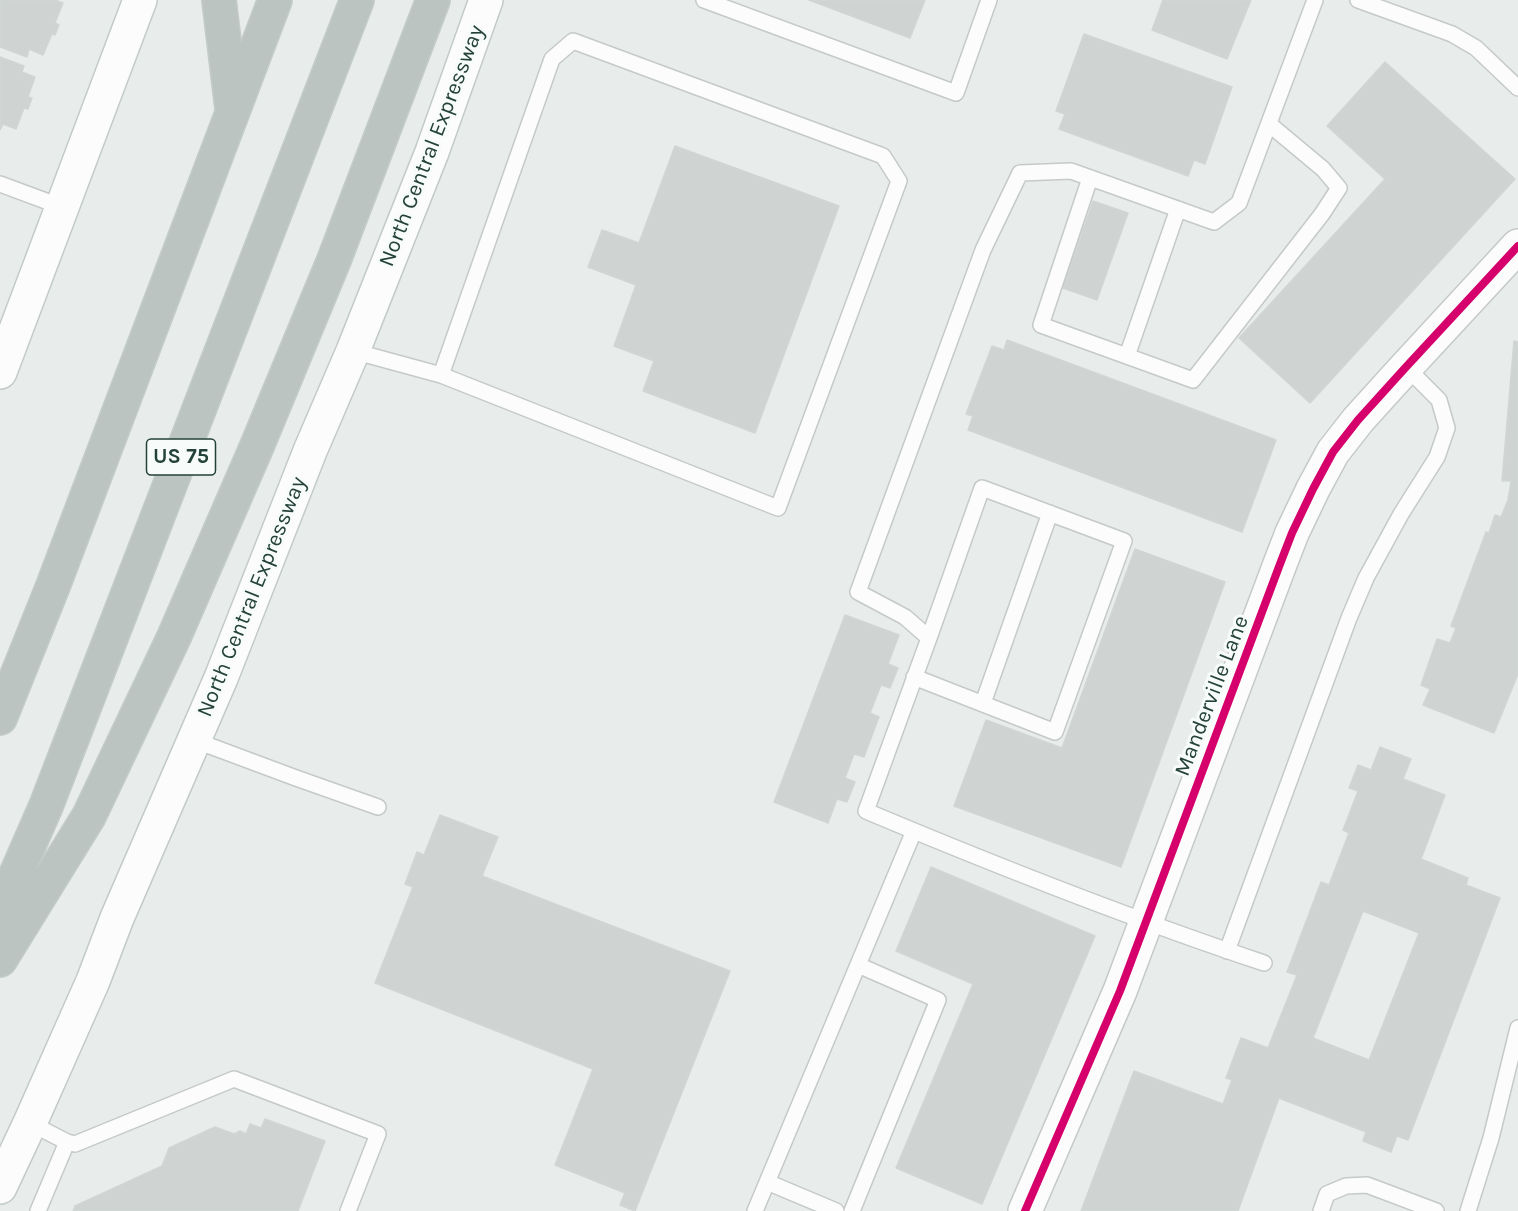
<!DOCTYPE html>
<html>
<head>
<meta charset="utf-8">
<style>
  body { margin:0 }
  canvas { display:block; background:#e8edeb }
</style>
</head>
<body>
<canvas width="1518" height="1211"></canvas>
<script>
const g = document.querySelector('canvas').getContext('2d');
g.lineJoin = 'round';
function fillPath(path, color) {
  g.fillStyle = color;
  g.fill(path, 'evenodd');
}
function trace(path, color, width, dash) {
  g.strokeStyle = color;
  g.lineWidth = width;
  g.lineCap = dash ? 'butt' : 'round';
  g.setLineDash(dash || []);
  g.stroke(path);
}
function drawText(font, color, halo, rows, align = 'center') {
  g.font = font + ' Karla,sans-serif';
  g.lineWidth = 6;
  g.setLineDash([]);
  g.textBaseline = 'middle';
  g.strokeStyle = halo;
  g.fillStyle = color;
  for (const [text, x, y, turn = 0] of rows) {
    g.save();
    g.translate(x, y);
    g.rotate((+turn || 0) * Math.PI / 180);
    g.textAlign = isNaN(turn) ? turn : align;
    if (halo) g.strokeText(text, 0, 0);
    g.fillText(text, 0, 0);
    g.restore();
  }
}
const building = new Path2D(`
  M0,0H55L63,3L55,23L59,25L55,35L52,34L43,55L29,49L27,57L0,47Z
  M809,0H925L910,38Z
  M1163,0H1251L1227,59L1152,30Z
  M1084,34L1232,87L1205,164L1194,160L1188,176L1059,129L1065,114L1056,111Z
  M0,57L24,66L22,72L35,77L28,97L32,98L28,109L24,108L16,129L3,124L0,130Z
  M1385,62L1515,179L1310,403L1239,338L1385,179L1327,126Z
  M675,146L839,206L755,433L643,391L654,361L614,346L636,285L588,267L602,230L639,243Z
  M1093,201L1128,213L1097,300L1063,288Z
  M1007,340L1276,440L1242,532L968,430L973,416L966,414L992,346L1004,350Z
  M1514,341L1518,342V674L1494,733L1423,705L1430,689L1421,685L1437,639L1450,643L1456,628L1451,626L1486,532L1489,533L1495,515L1501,517L1508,500L1511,481H1502Z
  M1135,549L1225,582L1121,867L954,806L986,720L1062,748Z
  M845,615L899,635L888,664L898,668L890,688L881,685L870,713L879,717L864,757L854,754L845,778L855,782L847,802L837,799L828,823L774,802Z
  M1380,747L1411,759L1403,779L1445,795L1421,859L1468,878L1466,885L1500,898L1408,1140L1397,1136L1391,1152L1363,1141L1366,1132L1279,1098L1238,1211H1081L1134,1071L1223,1104L1232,1080L1226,1078L1241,1038L1268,1048L1297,975L1287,972L1321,882L1329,885L1349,833L1343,830L1358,791L1349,788L1358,765L1371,770ZM1363,911L1419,933L1369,1060L1313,1038Z
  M440,815L498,837L482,876L730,971L635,1211L620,1205L625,1193L555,1165L593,1069L375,983L413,887L405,884L417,852L424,855Z
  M931,867L1095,936L982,1204L896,1168L973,984L896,951Z
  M265,1119L325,1141L298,1211H73L75,1206L162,1166L169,1148L215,1127L234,1134L240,1131L246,1134L250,1124L261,1128Z`);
fillPath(building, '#cfd4d2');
trace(building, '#d1d6d4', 1.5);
const service = new Path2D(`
  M704,0L956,93L989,0
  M1358,0L1452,34L1476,48L1518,88
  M1090,178L1041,325L1193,380L1322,214L1339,188L1323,169L1269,124
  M0,184L62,207
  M353,351L441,375L778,508L899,181L883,156L573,41L552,59L441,375
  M1127,356L1178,209
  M914,677L1055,732L1124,541L982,488L929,638
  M983,703L1050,513
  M194,740L296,778L378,807
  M1227,951L1349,618L1366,578L1401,514L1437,457L1447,428L1439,400L1406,367
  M1264,963C1129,918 997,866 866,811L929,638L905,617L858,592L983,250L1020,173L1071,171L1214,222L1239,203L1315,0
  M30,1123L67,1142L75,1144L234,1079L378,1134L348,1211
  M767,1182L836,1211
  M38,1211L67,1142
  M755,1211L914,831
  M852,1211L938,1000L858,965
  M1321,1211L1327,1194L1346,1186L1367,1185L1436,1211
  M1468,1211L1491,1138L1518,1028`);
const tertiary = new Path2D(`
  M1025,1211L1120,991L1280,564L1292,533L1313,489L1333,452L1358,420L1406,367L1518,246`);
const secondary = new Path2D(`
  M0,372L140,0
  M0,1187L30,1123L93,981L117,918L221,678L310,451L353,351L432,152L486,0`);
const motorway = new Path2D(`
  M219,0L232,108
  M0,718L53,586L275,0
  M0,911L46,806L357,0
  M0,960L89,816L174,637L257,446L334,260L433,0`);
trace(service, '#c5cac8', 18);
trace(tertiary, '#c5cac8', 36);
trace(secondary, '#c3cbc8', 36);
trace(motorway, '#c3ccc9', 36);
trace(service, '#fcfcfc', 15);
trace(tertiary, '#fcfcfc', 33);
trace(secondary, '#fcfcfc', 33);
trace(motorway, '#bcc4c2', 33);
trace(new Path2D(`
  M1025,1211L1120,991L1280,564L1292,533L1313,489L1333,452L1358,420L1406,367L1518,246`), '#d6006c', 8);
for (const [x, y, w] of [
  [181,457,69]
]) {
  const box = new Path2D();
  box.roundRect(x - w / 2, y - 18, w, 36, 4.5);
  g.fillStyle = '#f7fbf9';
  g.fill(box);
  trace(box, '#24423a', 1.5);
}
drawText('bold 21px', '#24423a', null, [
  ["US 75",181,457]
]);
drawText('22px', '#24423a', '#f7fbf9', [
  ["North Central Expressway",432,146,-69],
  ["North Central Expressway",252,597,-68],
  ["Manderville Lane",1212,696,-69]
]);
</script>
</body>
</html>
